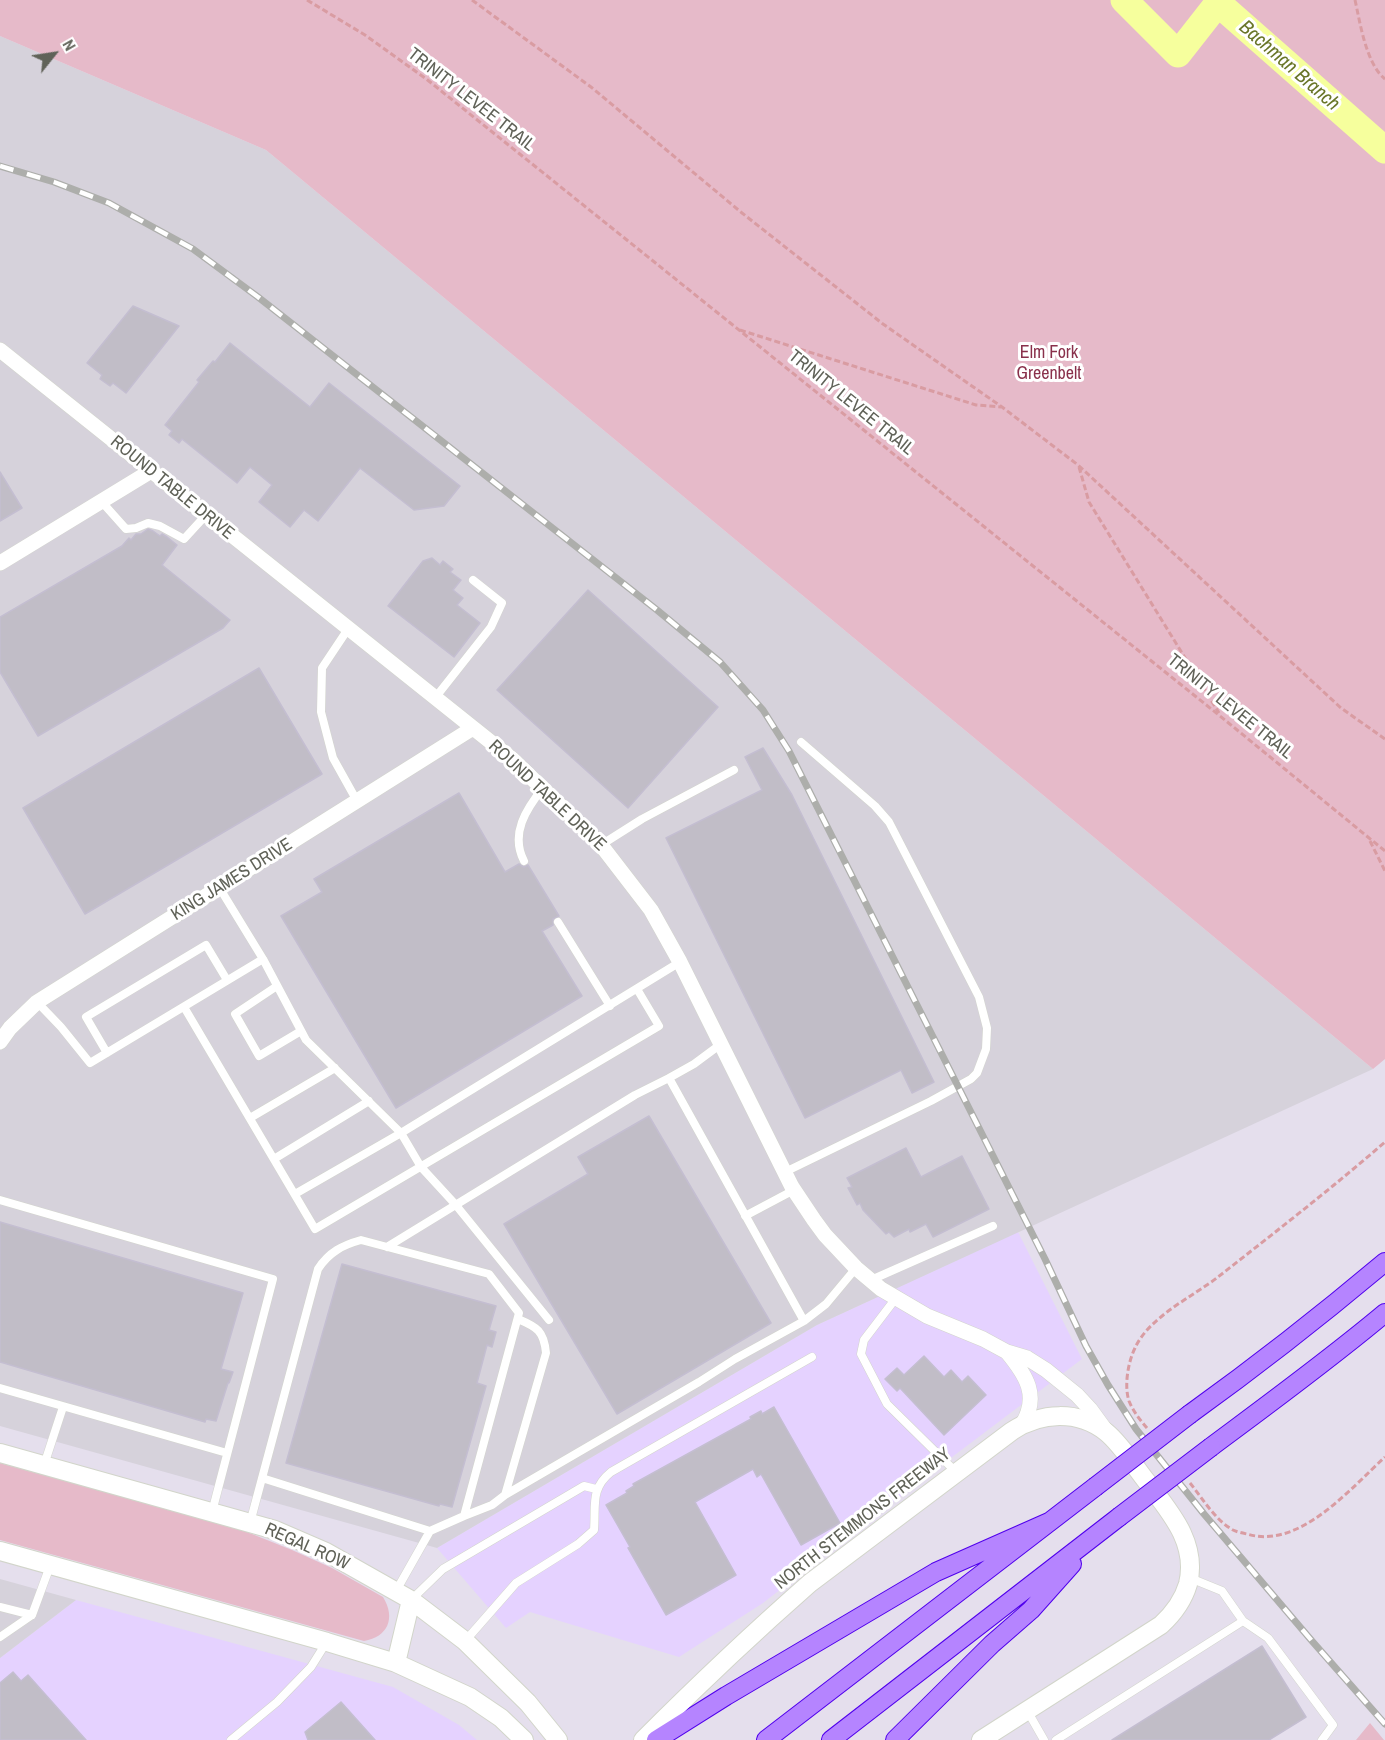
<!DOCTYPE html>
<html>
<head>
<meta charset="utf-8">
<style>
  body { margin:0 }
  #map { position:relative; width:1385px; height:1740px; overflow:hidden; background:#e5dfed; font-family:"Archivo Narrow",sans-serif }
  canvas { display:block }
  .north { position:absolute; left:24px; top:24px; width:60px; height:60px; -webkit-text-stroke:4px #fff; paint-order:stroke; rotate:60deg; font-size:16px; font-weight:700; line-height:24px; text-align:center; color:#606258 }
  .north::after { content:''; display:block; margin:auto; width:21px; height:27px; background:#606258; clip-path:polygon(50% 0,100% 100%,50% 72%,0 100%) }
</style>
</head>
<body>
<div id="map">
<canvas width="1385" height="1740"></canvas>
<div class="north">N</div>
</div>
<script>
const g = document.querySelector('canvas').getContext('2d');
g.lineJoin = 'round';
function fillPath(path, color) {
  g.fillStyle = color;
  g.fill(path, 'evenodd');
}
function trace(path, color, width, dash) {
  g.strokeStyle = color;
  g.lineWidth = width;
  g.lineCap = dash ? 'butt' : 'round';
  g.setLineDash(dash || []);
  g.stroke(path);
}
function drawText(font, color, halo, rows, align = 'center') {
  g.font = font + ' "Archivo Narrow",sans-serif';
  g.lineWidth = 6;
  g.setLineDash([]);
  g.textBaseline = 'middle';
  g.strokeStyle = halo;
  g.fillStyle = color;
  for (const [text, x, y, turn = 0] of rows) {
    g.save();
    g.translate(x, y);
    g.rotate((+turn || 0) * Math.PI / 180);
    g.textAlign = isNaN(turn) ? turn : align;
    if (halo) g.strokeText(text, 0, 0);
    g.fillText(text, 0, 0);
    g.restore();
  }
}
fillPath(new Path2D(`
  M1018,1232L1082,1359L911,1488L763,1603L679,1657L530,1612L506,1628L437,1548L817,1325Z
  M76,1600L393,1687L459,1725L477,1740H0V1658Z`), '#e5d2ff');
fillPath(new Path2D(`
  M0,36L266,150L1373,1069L817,1325L437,1548L0,1426Z
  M0,1579L76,1600L0,1658Z`), '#d6d2db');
fillPath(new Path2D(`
  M0,0H1385V1059L1373,1069L266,150L0,36Z
  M0,1463L237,1528L292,1550L332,1568L383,1597C396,1618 388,1637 364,1641L0,1540Z
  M1370,1723L1384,1740H1356Z`), '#e6bac9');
trace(new Path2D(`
  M1124,0L1178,54L1218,3L1385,150`), '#f6ff9d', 27);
const building = new Path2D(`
  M133,306L179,326L126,393L113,383L110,386L100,379L102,375L87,363Z
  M230,343L310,407L329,383L460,486L444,506L414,510L360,468L318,521L304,510L290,527L259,502L272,485L250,467L237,483L182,439L179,443L169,435L172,431L165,425L199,382L197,380L213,361L215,362Z
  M0,472L22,508L0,521Z
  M148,529L153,531L160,536L162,534L167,537L177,545L162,565L230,620L223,628L38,736L0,672V617L122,546L129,538L131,540L136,534H141Z
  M432,558L440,565L443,561L453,569L450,572L461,580L453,590L463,598L457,605L480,623L454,657L388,606L423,561Z
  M588,590L718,707L628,808L497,690Z
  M259,668L322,774L85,914L23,808Z
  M763,748L792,795L934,1082L912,1093L901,1070L805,1118L666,838L762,790L745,757Z
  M459,793L505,872L519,864L524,867L528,865L559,916L553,919V925L542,931L582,996L396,1108L281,916L322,892L314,879Z
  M649,1116L771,1323L617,1414L504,1224L588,1174L578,1157Z
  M906,1148L921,1177L962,1156L989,1209L933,1237L926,1224L910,1232L909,1229L894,1237L889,1232L886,1234L863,1210L860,1203L857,1205L848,1188L852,1187L847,1178Z
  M0,1222L243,1293L221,1369L233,1372L229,1383H228L216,1421L206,1419L205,1422L0,1362Z
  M342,1264L496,1306L489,1330L496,1332L492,1347L487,1345L477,1383L486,1386L452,1507L440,1504L439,1506L286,1463Z
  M924,1356L944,1377L951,1370L962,1382L968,1376L986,1395L944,1435L900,1388L897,1391L885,1379L897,1368L904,1375Z
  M774,1407L840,1523L801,1545L761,1474L757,1477L753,1469L695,1502L736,1575L666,1615L628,1548L630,1547L606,1505L627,1493L626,1491L634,1486L633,1484L751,1419L750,1417L761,1411L762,1414Z
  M1262,1646L1306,1717L1269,1740H1112Z
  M13,1672L21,1681L28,1675L86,1740H0V1683Z
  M341,1702L375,1740H308L305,1732Z`);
fillPath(building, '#c1bdc7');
trace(building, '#c4bed1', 1.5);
const service = new Path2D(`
  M101,501L126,529L136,528L148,523L160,526L184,539L206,515
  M348,629L322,668L321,712L333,758L357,801
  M435,698L491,627L502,603L473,580
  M601,845L642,819L734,770
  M524,861C510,834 526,809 543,788
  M219,887L263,959L306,1040L401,1133L295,1194
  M558,922L610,1006
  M277,986L235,1014L259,1056L301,1031
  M37,1002L61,1027L90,1063L263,959
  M184,1007L315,1229L659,1026L637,989
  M721,1044L694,1064L669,1078L804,1321L826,1304L856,1268
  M107,1053L86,1017L206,945L227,980
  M250,1118L335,1068
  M274,1159L369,1101
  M785,1172L931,1101L971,1079L977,1073L986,1049L987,1028L979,997L889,822L875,806L801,742
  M0,1200L273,1279L212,1512
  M745,1216L794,1190
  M387,1247L635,1095L669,1078
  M871,1280L993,1226
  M896,1298L864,1340L861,1354L887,1404L956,1472
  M549,1320L455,1204L421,1167L401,1133L680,962
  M0,1388L227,1453
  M44,1465L63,1407
  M262,1478L430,1531
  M505,1495L699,1382L735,1359L804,1321
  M464,1516L492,1505L505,1495L546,1353C544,1331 537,1327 518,1319
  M250,1523L318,1269C329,1252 343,1245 361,1240L489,1274L519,1313L464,1516L430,1531L396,1591
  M411,1600L443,1569L584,1486L596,1489
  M0,1607L32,1615L50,1566
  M1243,1621L1268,1638L1333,1725L1322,1740
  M0,1637L32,1615
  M466,1640L516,1583L578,1544L594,1530C596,1505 590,1489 611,1472L812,1357
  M1028,1712L1044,1740
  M231,1740L277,1702L311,1667L326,1643
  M1056,1740L1243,1621L1222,1591L1190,1578`);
const minor = new Path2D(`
  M0,350L512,759L601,845L651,910L680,962L792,1187L814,1220L825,1235L856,1268L881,1289L927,1316L983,1339L1007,1352L1027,1358L1046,1370L1077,1395L1090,1409L1106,1431
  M0,563L151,471
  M0,1042L10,1028L37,1002L473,728
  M1007,1352C1026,1375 1040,1396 1022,1425`);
const secondary = new Path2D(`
  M0,1453L275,1530L326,1552L411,1600L465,1641L528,1703L558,1740
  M0,1551L327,1642L396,1663L470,1697L501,1718L524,1740
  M396,1663L411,1600
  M643,1740C697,1686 753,1633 810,1583L1012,1431C1041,1412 1078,1410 1106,1432C1122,1445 1134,1466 1147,1482C1170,1512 1198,1543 1188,1584C1183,1601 1174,1613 1161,1625L981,1740`);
const motorway = new Path2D(`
  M1190,1414C1257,1366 1322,1315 1385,1262
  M1211,1447C1270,1403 1329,1360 1385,1313
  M656,1740L726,1696L936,1572L1049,1522
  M766,1740L1095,1487
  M831,1740L1119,1517
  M895,1740L992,1644L1031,1610L1072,1564`);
trace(service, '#d3d5ce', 9);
trace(minor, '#d3d5ce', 16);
trace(secondary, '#d2d5ca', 20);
trace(motorway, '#5000ec', 20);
trace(new Path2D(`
  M307,0L365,35L425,78L1220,716L1385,851
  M472,0L591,87L742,213L883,324L1002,407L1078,465L1341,708L1385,739
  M1355,0C1360,22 1366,64 1385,79
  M740,330L976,405L1001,407
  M1079,467L1089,502L1219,713
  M1370,841L1385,871
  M1147,1428C1140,1420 1133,1411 1129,1401C1124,1386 1128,1362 1135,1348C1149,1317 1192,1297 1218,1277C1274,1233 1331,1189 1385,1142
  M1190,1483C1203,1499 1215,1520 1233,1530C1237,1532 1242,1533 1247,1534C1299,1550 1350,1489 1385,1457`), '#d99ca2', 3, [6, 3]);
trace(service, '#fff', 8);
trace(minor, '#fff', 15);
trace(secondary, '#fff', 18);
trace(motorway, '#b584ff', 18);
const rail = new Path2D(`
  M0,166L54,182L109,203L193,249L258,297L657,610L720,662L763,710L789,751L1045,1259L1086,1346L1108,1385L1136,1429L1204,1514L1312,1641L1385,1724`);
trace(rail, '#adaeab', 7);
trace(rail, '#fff', 4.5, [14]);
const motorwayBridge = new Path2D(`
  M1095,1487L1190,1414
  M1119,1517L1211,1447`);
trace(motorwayBridge, '#5000ec', 20, []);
trace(motorwayBridge, '#b584ff', 18);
drawText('18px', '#606258', '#fff', [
  ["TRINITY LEVEE TRAIL",471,100,38],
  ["TRINITY LEVEE TRAIL",851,403,39],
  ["ROUND TABLE DRIVE",172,488,39],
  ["TRINITY LEVEE TRAIL",1230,707,39],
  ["ROUND TABLE DRIVE",547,796,43],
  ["KING JAMES DRIVE",232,880,-32],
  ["NORTH STEMMONS FREEWAY",863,1519,-38],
  ["REGAL ROW",307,1547,24]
]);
drawText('18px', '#89304b', '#fff', [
  ["Elm Fork",1049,353],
  ["Greenbelt",1049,374]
]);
drawText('italic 20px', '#697628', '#fff', [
  ["Bachman Branch",1289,66,41]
]);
</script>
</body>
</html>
